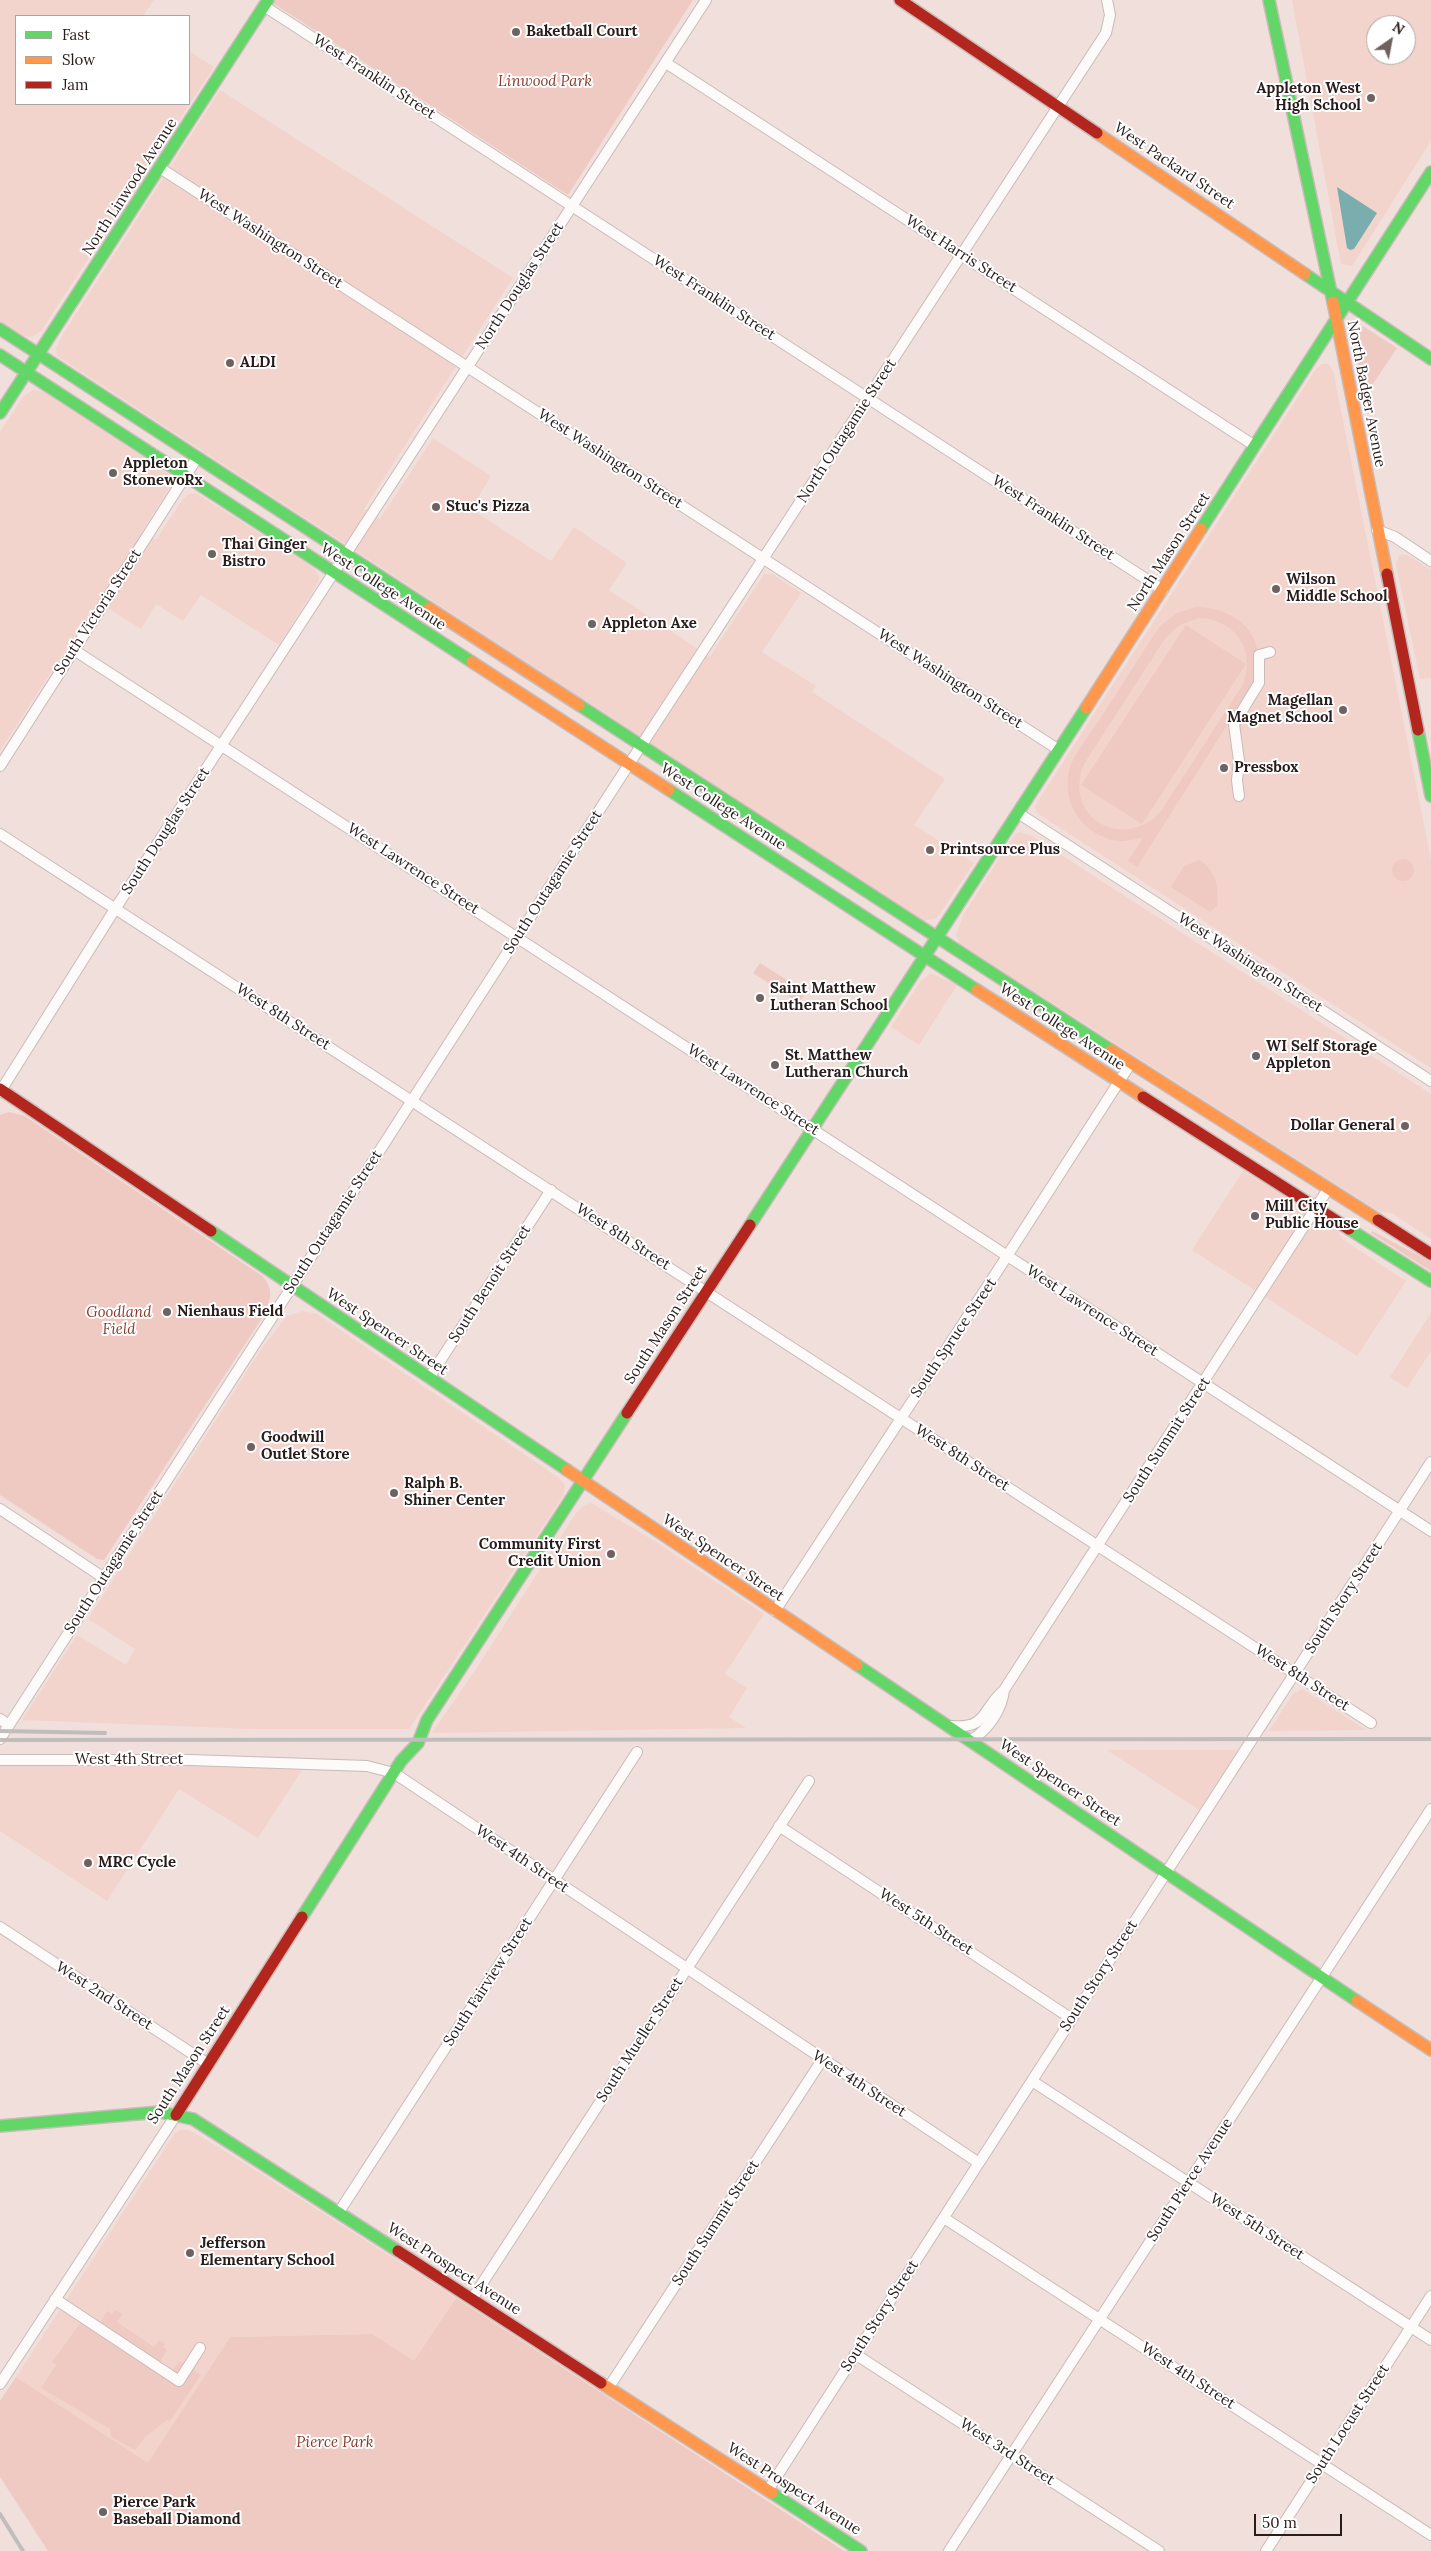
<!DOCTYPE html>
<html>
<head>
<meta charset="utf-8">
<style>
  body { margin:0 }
  #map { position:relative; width:1431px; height:2551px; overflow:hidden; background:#f0dfdb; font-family:Lora,serif }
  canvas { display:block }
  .legend { position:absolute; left:15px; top:15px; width:175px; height:90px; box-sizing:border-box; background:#fff; border:1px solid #a9a5a4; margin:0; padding:6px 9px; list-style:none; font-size:15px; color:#291d1b }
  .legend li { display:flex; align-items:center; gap:10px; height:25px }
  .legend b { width:25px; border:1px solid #a9a5a4 }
  .north { position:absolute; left:1366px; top:15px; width:50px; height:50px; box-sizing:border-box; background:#fff; border:1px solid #a9a5a4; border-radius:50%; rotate:33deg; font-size:14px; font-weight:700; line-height:20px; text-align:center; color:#291d1b }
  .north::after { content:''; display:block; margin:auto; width:18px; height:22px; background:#6f615e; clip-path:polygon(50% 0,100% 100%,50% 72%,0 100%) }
  .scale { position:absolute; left:1254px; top:2514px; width:88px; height:22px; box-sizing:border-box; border:2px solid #291d1b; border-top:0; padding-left:6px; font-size:15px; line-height:18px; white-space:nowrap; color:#291d1b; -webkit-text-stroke:4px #fff; paint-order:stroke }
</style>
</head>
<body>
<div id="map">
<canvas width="1431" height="2551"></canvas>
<ul class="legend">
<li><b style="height:6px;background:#63d668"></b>Fast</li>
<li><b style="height:6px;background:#ff974d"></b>Slow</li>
<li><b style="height:6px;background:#b3261e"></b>Jam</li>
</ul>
<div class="north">N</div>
<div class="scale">50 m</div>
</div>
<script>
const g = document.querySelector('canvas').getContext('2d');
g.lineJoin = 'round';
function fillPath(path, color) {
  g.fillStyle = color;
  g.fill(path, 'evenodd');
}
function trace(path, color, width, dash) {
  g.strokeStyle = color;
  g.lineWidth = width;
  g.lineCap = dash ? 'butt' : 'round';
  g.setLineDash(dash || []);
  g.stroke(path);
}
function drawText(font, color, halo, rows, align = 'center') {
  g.font = font + ' Lora,serif';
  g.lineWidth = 4;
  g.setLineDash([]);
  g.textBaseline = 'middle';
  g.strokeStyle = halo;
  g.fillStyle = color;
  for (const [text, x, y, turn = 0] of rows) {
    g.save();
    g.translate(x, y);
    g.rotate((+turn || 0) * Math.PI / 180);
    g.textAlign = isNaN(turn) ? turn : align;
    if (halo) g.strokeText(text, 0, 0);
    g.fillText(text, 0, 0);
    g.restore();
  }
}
fillPath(new Path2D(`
  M0,0H154L143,16H16V104H189V51L214,67L41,331L31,337L24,336L0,321Z
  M1292,0H1431V141L1352,266L1341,264ZM1376,25H1406V55H1376Z
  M220,90L513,278L364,509L380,519L433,438L491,476L471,509L551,561L574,527L627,563L609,590L710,657L764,574H772L801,593L762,652L816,686L812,692L945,779L914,825L974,863L937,918L924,921L57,356L56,348L63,334Z
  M1322,364H1328L1333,371L1431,859V1068L1037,813L1035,806L1316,369Z
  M33,390L42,391L169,474L171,486L142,531L156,540L183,499L189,494L196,493L313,567L319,576V581L279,645L201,595L183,621L156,604L141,629L97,601L0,751V432L23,397Z
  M1400,555H1407L1431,570V678L1420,679L1396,564Z
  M1020,832L1032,836L1431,1094V1239L1392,1213L1380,1212L960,944L956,935L964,914L1015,834Z
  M931,973L957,985L919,1045L891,1027L921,981Z
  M1243,1171L1336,1228L1342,1239L1406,1281L1357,1356L1192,1250Z
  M303,1311L317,1314L559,1478L565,1485L563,1496L409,1729H253L22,1720L77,1635L126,1665L135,1649L88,1619L262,1348L287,1316Z
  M1431,1313V1351L1407,1388L1390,1377Z
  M591,1503L656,1542L764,1614L725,1674L747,1688L729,1717L746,1728L432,1733L476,1669L576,1513L583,1506Z
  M1302,1689L1304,1690L1366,1730L1269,1731L1293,1694Z
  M1107,1750H1238L1199,1810Z
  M142,1763L304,1767L258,1838L179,1789L107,1901L0,1831V1765Z
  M181,2130H189L230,2154L456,2298L414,2362L371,2334L230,2337L148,2464L16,2377L175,2133Z`), '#f2d4cd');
fillPath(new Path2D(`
  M275,0H693L568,195L273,3Z
  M1363,326L1397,348L1369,390L1363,392L1353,343Z
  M1196,607C1225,607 1258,624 1258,658C1258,665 1256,673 1255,681L1137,867L1128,861L1143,838C1134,839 1126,842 1117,841C1084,836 1061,803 1069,771C1074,753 1088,737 1098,722C1119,690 1139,657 1160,626L1177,613ZM1199,618C1236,619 1257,652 1242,686L1159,814C1119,851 1063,816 1084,764L1166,637L1180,625Z
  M1186,625L1246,664L1142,824L1081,785Z
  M1392 870a11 11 0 1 1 22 0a11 11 0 1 1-22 0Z
  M1200,860C1215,870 1220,888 1217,906L1210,912L1171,887L1184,866Z
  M760,963L806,992L799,1003L753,973Z
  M9,1112L25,1116L262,1276C275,1289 270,1300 264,1315L104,1560L97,1559L0,1495V1115Z
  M1372,1231L1431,1262V1271L1371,1233Z
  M456,2298L844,2551H48L0,2477V2401L16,2377L148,2463L230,2337L372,2334L414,2361Z
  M115,2310L122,2314L117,2322L154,2347L159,2340L165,2343L163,2347L167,2350L160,2362L173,2370L179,2361L201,2375L170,2421L167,2420L146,2436L135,2450L111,2437L110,2429L41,2388L56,2365L52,2362L87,2314L100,2323L107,2311L112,2314Z`), '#efcac2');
fillPath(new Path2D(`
  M1337,187L1377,213L1354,249L1350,250L1347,248Z`), '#7aadad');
const street = new Path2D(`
  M264,6L1163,590
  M666,63L1255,446
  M160,168L1059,750
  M1377,530L1395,537L1431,561
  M74,650L1431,1531
  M0,766L197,458
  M1239,796L1237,780L1239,761L1234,724L1259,683V655L1270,652
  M1018,813L1431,1081
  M0,834L1371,1723
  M0,1092L115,909L706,0
  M429,1378L551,1190
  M0,1509L104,1578
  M775,1611L1000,1267L1131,1063
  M0,1719L9,1725
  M951,1726C988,1729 981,1710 1004,1690L1328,1189
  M0,1739L622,775L1106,33L1110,15L1107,0
  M971,1740C988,1730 1002,1710 1004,1690
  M0,1760H190L367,1766L394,1773L979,2163
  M779,1826L1072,2019
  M0,1927L208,2064
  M1032,2081L1431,2340
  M339,2212L637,1752
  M944,2218L1431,2535
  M55,2299L179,2381L200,2348
  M472,2299L809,1781
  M855,2354L1159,2551
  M0,2384L176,2115
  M609,2387L822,2060
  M768,2490L1431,1462
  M949,2551L1431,1809
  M1266,2551L1431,2296`);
const fast = new Path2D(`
  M1269,0L1333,302
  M1305,274L1431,359
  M0,329L429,608
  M0,355L472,662
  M0,413L268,0
  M1201,529L1431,172
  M579,705L1111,1050
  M1418,730L1431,796
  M669,790L977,990
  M750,1225L1086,708
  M1349,1229L1431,1281
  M211,1231L567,1470
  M857,1665L1357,2001
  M302,1917L401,1761L418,1743L427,1720L627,1413
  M0,2126L160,2112L193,2119L398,2251
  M772,2493L861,2551`);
const slow = new Path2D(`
  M1097,133L1305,274
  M1333,302L1387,574
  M429,608L579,705
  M472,662L669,790
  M1086,708L1201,529
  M977,990L1143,1097
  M1111,1050L1378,1220
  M567,1470L857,1665
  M1357,2001L1431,2050
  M601,2383L772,2493`);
const jam = new Path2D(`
  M900,0L1097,133
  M1387,574L1418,730
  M0,1089L211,1231
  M1143,1097L1349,1229
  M1378,1220L1431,1254
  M627,1413L750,1225
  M176,2115L302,1917
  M398,2251L601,2383`);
trace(street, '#c8bbb8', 12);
trace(fast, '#c8bbb8', 14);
trace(slow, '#c8bbb8', 14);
trace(jam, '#c8bbb8', 14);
trace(street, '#fdfafa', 10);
trace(fast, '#63d668', 11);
trace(slow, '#ff974d', 11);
trace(jam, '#b3261e', 11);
trace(new Path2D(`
  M0,1731L105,1733
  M0,1740L1431,1739
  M0,2514L23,2551`), '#c1bdbc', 4);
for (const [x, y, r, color] of [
  [516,32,5,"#6f615e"],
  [1371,98,5,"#6f615e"],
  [230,363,5,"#6f615e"],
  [113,473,5,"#6f615e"],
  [436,507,5,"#6f615e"],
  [212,554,5,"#6f615e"],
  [1276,589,5,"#6f615e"],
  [592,624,5,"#6f615e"],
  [1343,710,5,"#6f615e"],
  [1224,768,5,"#6f615e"],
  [930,850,5,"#6f615e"],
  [760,998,5,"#6f615e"],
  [1256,1056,5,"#6f615e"],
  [775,1065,5,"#6f615e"],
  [1405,1126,5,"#6f615e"],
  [1255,1216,5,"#6f615e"],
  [167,1312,5,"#6f615e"],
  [251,1447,5,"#6f615e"],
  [394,1493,5,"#6f615e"],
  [611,1554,5,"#6f615e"],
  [88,1863,5,"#6f615e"],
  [190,2253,5,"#6f615e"],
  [103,2512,5,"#6f615e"]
]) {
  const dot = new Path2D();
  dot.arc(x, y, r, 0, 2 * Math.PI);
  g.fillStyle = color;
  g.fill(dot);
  trace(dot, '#fff', 2);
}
drawText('bold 15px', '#291d1b', '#fff', [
  ["Baketball Court",526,32],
  ["Appleton West",1361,89,"right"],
  ["High School",1361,106,"right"],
  ["ALDI",240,363],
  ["Appleton",123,464],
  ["StonewoRx",123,481],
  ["Stuc's Pizza",446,507],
  ["Thai Ginger",222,545],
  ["Bistro",222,562],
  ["Wilson",1286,580],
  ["Middle School",1286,597],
  ["Appleton Axe",602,624],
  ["Magellan",1333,701,"right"],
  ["Magnet School",1333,718,"right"],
  ["Pressbox",1234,768],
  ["Printsource Plus",940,850],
  ["Saint Matthew",770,989],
  ["Lutheran School",770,1006],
  ["WI Self Storage",1266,1047],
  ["Appleton",1266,1064],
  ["St. Matthew",785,1056],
  ["Lutheran Church",785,1073],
  ["Dollar General",1395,1126,"right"],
  ["Mill City",1265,1207],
  ["Public House",1265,1224],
  ["Nienhaus Field",177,1312],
  ["Goodwill",261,1438],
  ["Outlet Store",261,1455],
  ["Ralph B.",404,1484],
  ["Shiner Center",404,1501],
  ["Community First",601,1545,"right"],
  ["Credit Union",601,1562,"right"],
  ["MRC Cycle",98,1863],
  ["Jefferson",200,2244],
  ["Elementary School",200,2261],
  ["Pierce Park",113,2503],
  ["Baseball Diamond",113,2520]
], 'left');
drawText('15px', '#291d1b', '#fff', [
  ["West Franklin Street",374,77,33],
  ["West Packard Street",1174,166,34],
  ["North Linwood Avenue",130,187,-57],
  ["West Washington Street",270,239,33],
  ["West Harris Street",961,254,33],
  ["North Douglas Street",520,286,-57],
  ["West Franklin Street",714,298,33],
  ["North Badger Avenue",1366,394,79],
  ["North Outagamie Street",847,431,-57],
  ["West Washington Street",610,459,33],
  ["West Franklin Street",1053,518,33],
  ["North Mason Street",1169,552,-57],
  ["West College Avenue",383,587,33],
  ["South Victoria Street",98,612,-57],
  ["West Washington Street",950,679,33],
  ["West College Avenue",723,807,33],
  ["South Douglas Street",166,831,-57],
  ["West Lawrence Street",413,869,33],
  ["South Outagamie Street",553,882,-57],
  ["West Washington Street",1250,963,33],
  ["West 8th Street",283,1017,33],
  ["West College Avenue",1062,1027,33],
  ["West Lawrence Street",753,1090,33],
  ["South Outagamie Street",333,1222,-57],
  ["West 8th Street",623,1237,33],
  ["South Benoit Street",490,1284,-57],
  ["West Lawrence Street",1092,1311,33],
  ["South Mason Street",666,1325,-57],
  ["West Spencer Street",387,1332,34],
  ["South Spruce Street",954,1338,-56],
  ["South Summit Street",1167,1440,-57],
  ["West 8th Street",962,1458,33],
  ["West Spencer Street",723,1558,34],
  ["South Outagamie Street",114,1562,-57],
  ["South Story Street",1344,1598,-57],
  ["West 8th Street",1302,1678,33],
  ["West 4th Street",129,1760],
  ["West Spencer Street",1060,1783,34],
  ["West 4th Street",522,1859,34],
  ["West 5th Street",926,1922,33],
  ["South Story Street",1099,1976,-57],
  ["South Fairview Street",488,1982,-57],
  ["West 2nd Street",104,1996,33],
  ["South Mueller Street",640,2040,-57],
  ["South Mason Street",189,2065,-57],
  ["West 4th Street",859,2084,33],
  ["South Pierce Avenue",1190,2180,-57],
  ["South Summit Street",716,2223,-57],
  ["West 5th Street",1257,2227,33],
  ["West Prospect Avenue",454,2269,33],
  ["South Story Street",880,2316,-57],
  ["West 4th Street",1188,2376,33],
  ["South Locust Street",1348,2424,-57],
  ["West 3rd Street",1007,2452,33],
  ["West Prospect Avenue",794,2489,33]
]);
drawText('italic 15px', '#883b2d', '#fff', [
  ["Linwood Park",545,82],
  ["Goodland",119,1313],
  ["Field",119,1330],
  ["Pierce Park",335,2443]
]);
</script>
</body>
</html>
